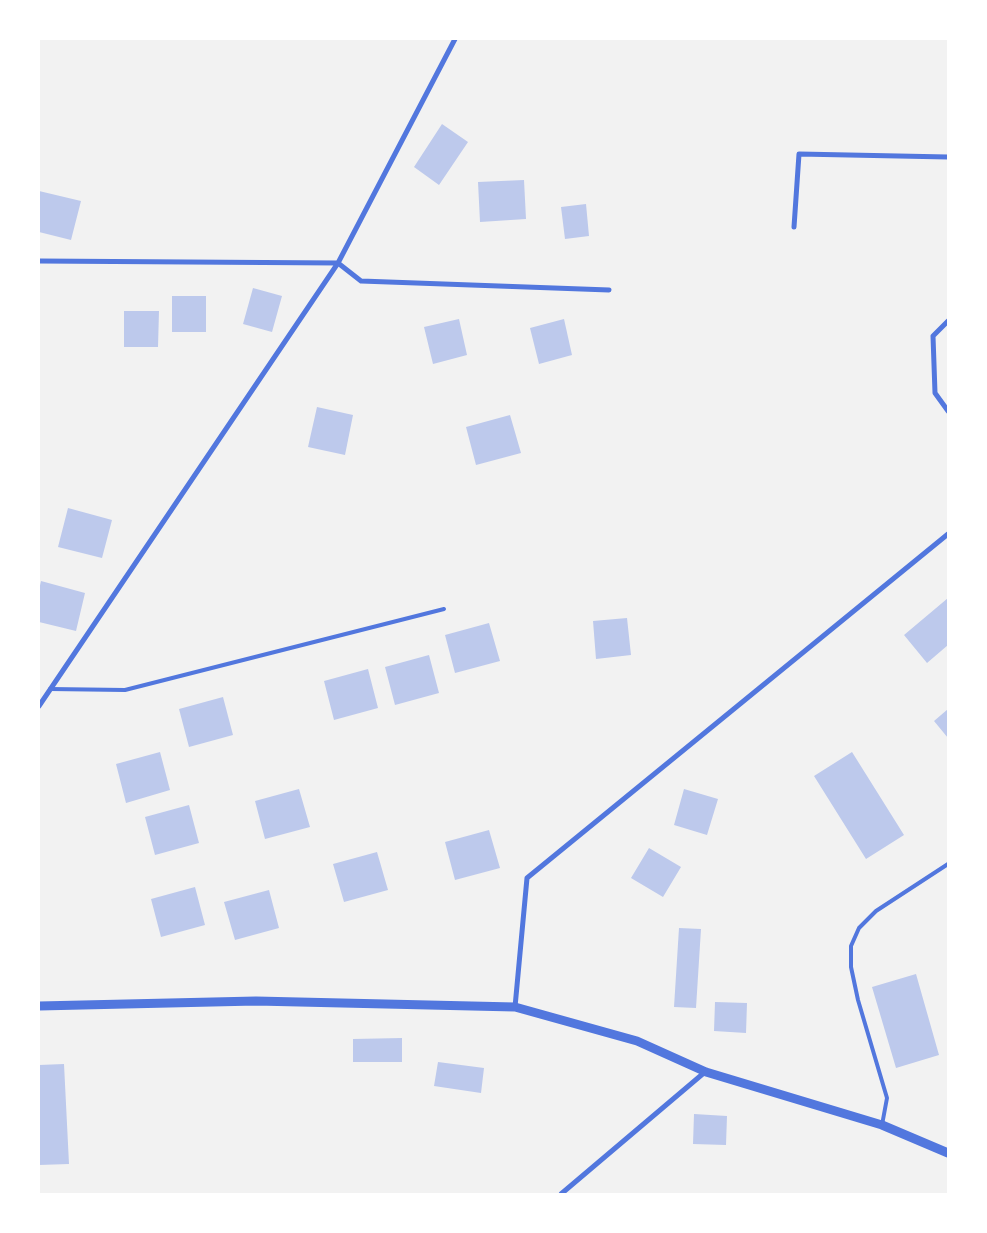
<!DOCTYPE html>
<html>
<head>
<meta charset="utf-8">
<style>
  body { margin:0 }
  #map { position:relative; width:987px; height:1233px; overflow:hidden; background:#f2f2f2; font-family:Jost,sans-serif }
  canvas { display:block }
  .frame { position:absolute; inset:0; border:40px solid #fff; pointer-events:none }
</style>
</head>
<body>
<div id="map">
<canvas width="987" height="1233"></canvas>
<div class="frame"></div>
</div>
<script>
const g = document.querySelector('canvas').getContext('2d');
g.lineJoin = 'round';
function fillPath(path, color) {
  g.fillStyle = color;
  g.fill(path, 'evenodd');
}
function trace(path, color, width, dash) {
  g.strokeStyle = color;
  g.lineWidth = width;
  g.lineCap = dash ? 'butt' : 'round';
  g.setLineDash(dash || []);
  g.stroke(path);
}
fillPath(new Path2D(`
  M442,124L468,142L439,185L414,167Z
  M524,180L526,219L480,222L478,182Z
  M39,191L81,201L71,240L39,232Z
  M586,204L589,236L565,239L561,207Z
  M253,288L282,296L272,332L243,324Z
  M172,296H206V332H172Z
  M124,311H159L158,347H124Z
  M459,319L467,355L433,364L424,327Z
  M564,319L572,355L539,364L530,328Z
  M317,407L353,415L345,455L308,447Z
  M510,415L521,453L476,465L466,427Z
  M68,508L112,520L102,558L58,547Z
  M41,581L85,593L76,631L39,622V590Z
  M948,598V645L927,663L904,635Z
  M627,618L631,655L596,659L593,621Z
  M489,623L500,661L455,673L445,635Z
  M429,655L439,693L395,705L385,667Z
  M368,669L378,708L334,720L324,681Z
  M223,697L233,735L189,747L179,709Z
  M948,709V738L934,721Z
  M160,752L170,790L126,803L116,764Z
  M852,752L904,835L866,859L814,776Z
  M299,789L310,827L265,839L255,801Z
  M684,789L718,799L707,835L674,825Z
  M189,805L199,843L155,855L145,817Z
  M489,830L500,868L455,880L445,842Z
  M649,848L681,867L663,897L631,878Z
  M377,852L388,890L344,902L333,864Z
  M195,887L205,925L161,937L151,899Z
  M269,890L279,928L235,940L224,902Z
  M679,928L701,929L696,1008L674,1007Z
  M916,974L939,1055L896,1068L872,987Z
  M715,1002L747,1003L746,1033L714,1031Z
  M402,1038V1062H353V1039Z
  M438,1062L484,1068L481,1093L434,1086Z
  M64,1064L69,1164L39,1165V1065Z
  M694,1114L727,1116L726,1145L693,1144Z`), '#bdc9ec');
trace(new Path2D(`
  M50,689L125,690L444,609
  M882,1125L887,1098L858,1000L851,967V946L859,928L876,911L948,864`), '#5277de', 4);
trace(new Path2D(`
  M794,227L799,154L948,157
  M39,261L338,263L361,281L609,290
  M948,321L933,336L935,393L948,411
  M39,706L338,263L455,39
  M515,1007L527,878L948,534
  M561,1194L705,1072`), '#5277de', 5);
trace(new Path2D(`
  M39,1006L256,1001L515,1007L637,1041L706,1072L882,1125L948,1153`), '#5277de', 9);
</script>
</body>
</html>
